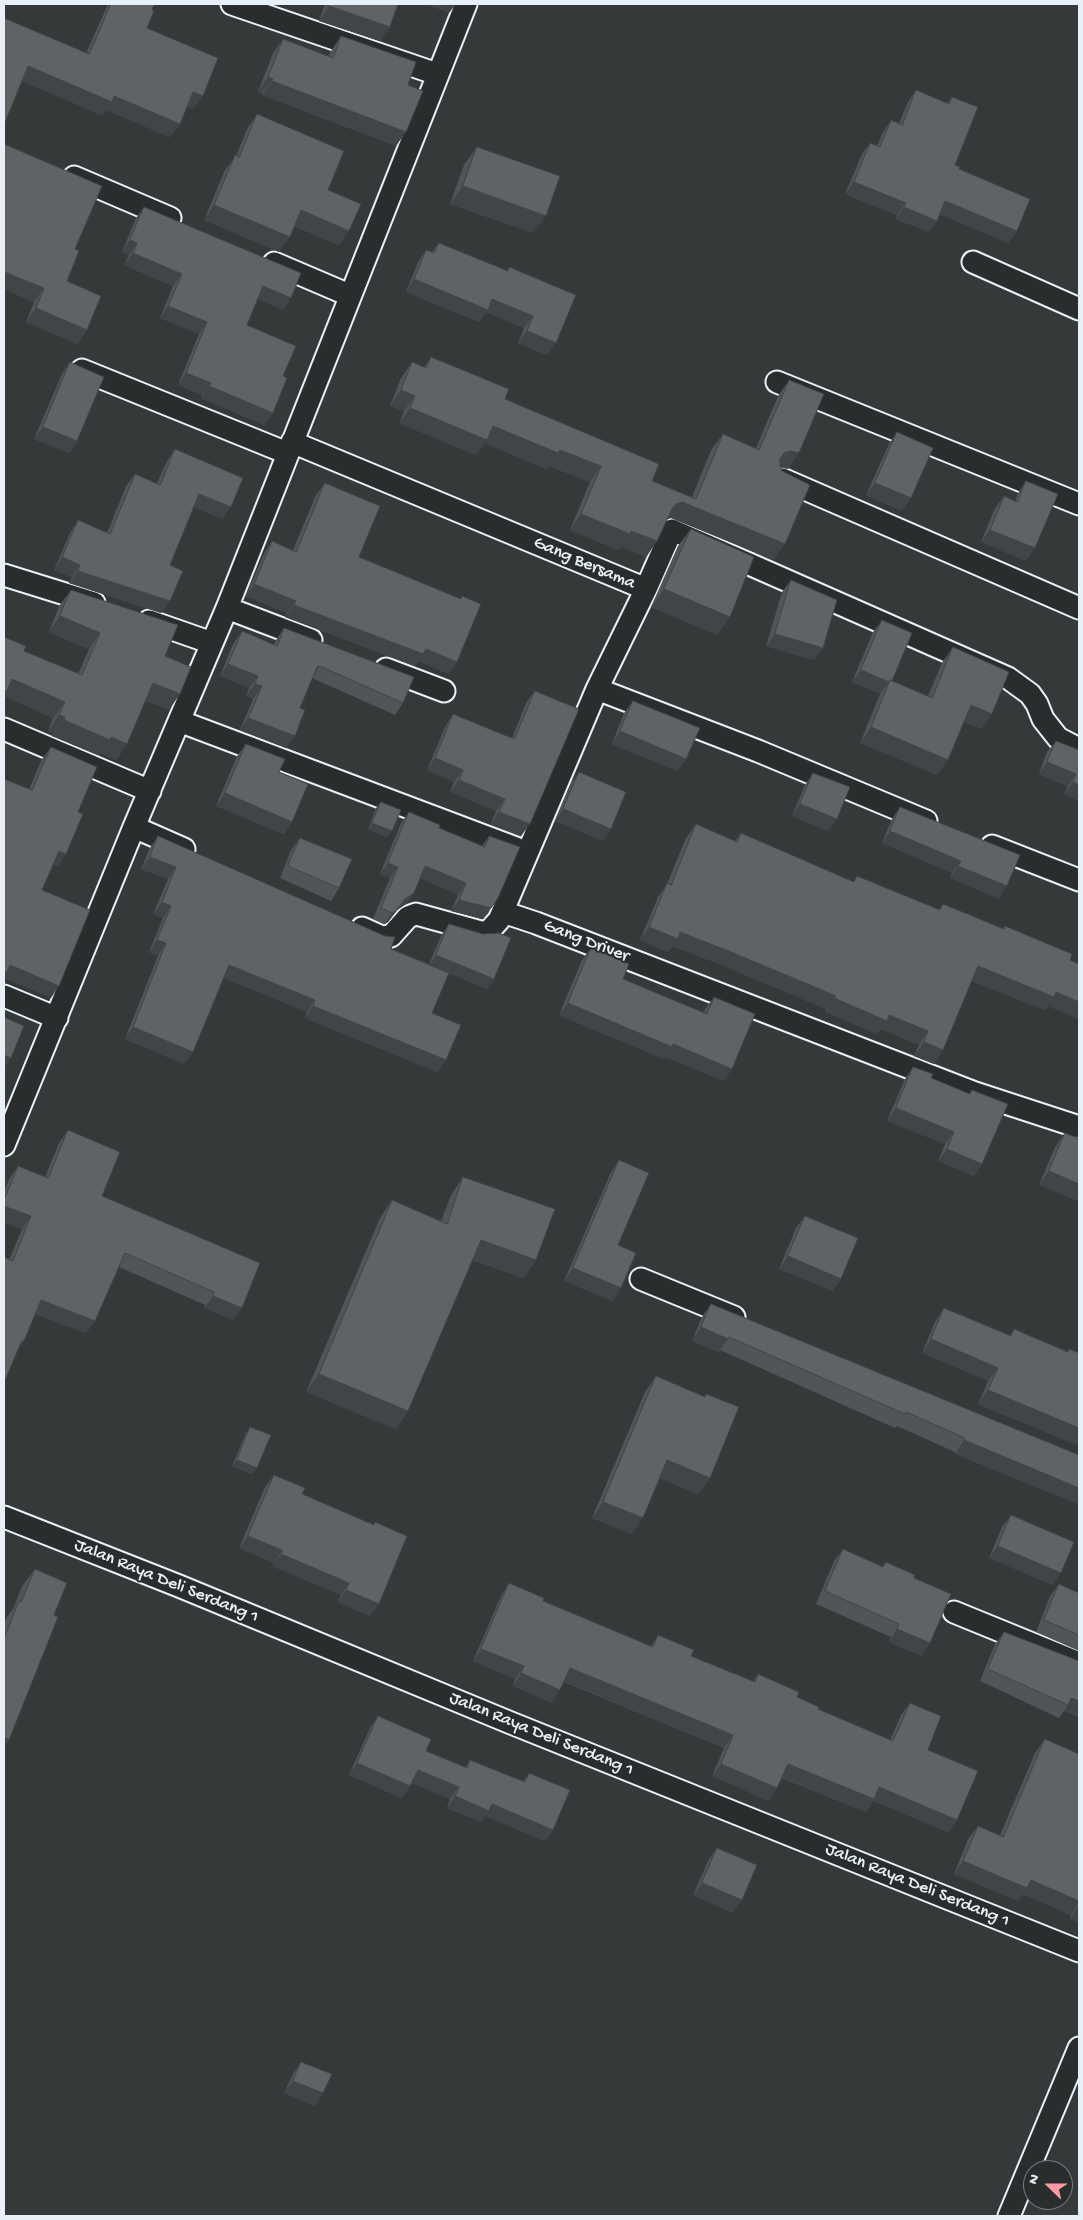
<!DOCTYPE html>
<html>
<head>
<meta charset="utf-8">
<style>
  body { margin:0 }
  #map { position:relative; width:1083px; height:2220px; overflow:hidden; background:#35393a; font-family:"Gochi Hand",sans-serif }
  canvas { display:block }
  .frame { position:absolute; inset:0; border:5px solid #e8f1f8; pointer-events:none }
  .north { position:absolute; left:1023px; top:2160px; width:50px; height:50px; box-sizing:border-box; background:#2a2d2e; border:1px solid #767b7f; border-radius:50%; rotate:292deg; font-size:14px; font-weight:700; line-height:20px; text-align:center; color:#e8f1f8 }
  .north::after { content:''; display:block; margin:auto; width:18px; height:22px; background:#ff9aa2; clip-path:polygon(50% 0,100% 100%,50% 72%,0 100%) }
</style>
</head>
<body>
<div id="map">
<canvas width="1083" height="2220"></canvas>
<div class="frame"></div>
<div class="north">N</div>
</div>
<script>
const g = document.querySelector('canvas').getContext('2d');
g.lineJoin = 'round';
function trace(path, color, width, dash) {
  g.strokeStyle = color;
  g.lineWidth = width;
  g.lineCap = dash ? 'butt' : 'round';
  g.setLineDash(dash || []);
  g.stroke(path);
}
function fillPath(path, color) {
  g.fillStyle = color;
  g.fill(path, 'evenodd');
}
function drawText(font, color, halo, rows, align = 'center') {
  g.font = font + ' "Gochi Hand",sans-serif';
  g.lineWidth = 4;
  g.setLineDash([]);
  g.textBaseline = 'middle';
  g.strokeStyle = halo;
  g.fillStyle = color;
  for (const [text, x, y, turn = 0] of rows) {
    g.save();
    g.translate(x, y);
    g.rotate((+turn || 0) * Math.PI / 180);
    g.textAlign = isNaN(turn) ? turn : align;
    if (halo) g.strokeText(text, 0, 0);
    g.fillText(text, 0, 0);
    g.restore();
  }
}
const street = new Path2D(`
  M232,4L437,74
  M74,177L170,218
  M973,262L1079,309
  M274,263L349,295
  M82,370L287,453
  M777,382L1079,504
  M292,442L646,589
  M782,479L1079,608
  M4,575L94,603
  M227,608L311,640
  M149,621L212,643
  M386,669L444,691
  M597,689L758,751L926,821
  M179,721L516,848
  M4,729L150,791
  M134,827L184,849
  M992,846L1079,880
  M503,912L536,923L975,1093L1079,1127
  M362,928L382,937L391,936L408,917L416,914L485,933L489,931L499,920L597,689L646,589L672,530L1008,678L1030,694L1037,704L1043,719L1058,738L1079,749
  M4,996L57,1018
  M4,1145L134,827L227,608L466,4
  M641,1279L734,1317
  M4,1517L179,1586L511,1723L1079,1951
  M954,1612L1079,1663
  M1009,2216L1079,2048`);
trace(street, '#e8f1f8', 25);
trace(street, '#2a2d2e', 21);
fillPath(new Path2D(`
  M108,4H154L152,10L147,28L193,109L187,107L180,124L170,137L106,110L102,115L22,81L4,18L86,53Z
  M325,4H398L380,41L319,21Z
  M341,36L408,85L396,146L262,95V93L258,92L273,53L283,39L329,56L331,51Z
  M916,90L947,103L952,97L955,165L1017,231L1008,243L940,214L937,221L929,232L896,219L897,215L845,194L862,154L870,143L877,146L883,132L891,120L899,123L908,102Z
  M257,114L328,190L349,231L339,245L294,226L279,252L204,220L225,170L236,156L247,129Z
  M477,147L533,233L450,204L464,165Z
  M144,207L283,310L258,299L247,325L283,376L273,413L264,425L201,398L202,395L178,385L199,334L160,318L173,286L124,265L129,255L122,252L136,218Z
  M439,243L507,271L509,267L576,295L547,355L518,343L524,328L486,312L479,322L406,292L418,262L426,250L432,252Z
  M75,249L67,281L87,330L77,344L26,322L34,302L4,289Z
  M431,357L505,399L652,481L692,497L711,450L723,434L756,448L778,396L789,380L788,469L781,467L774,560L671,518L667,519L657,541L646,557L621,547L619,550L570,530L590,482L549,466L547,469L485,443L476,455L399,423L404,411L390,406L401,378L412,362L424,367Z
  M70,362L77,441L69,453L34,439L62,374Z
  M897,432L902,511L866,495L889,444Z
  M175,449L231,507L222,519L194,507L170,565V601L161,613L69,583L72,577L54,570L70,533L78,520L107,533L126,486L135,474L157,483L167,461Z
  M1026,481V561L981,542L995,508L1004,496L1015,501L1018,493Z
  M325,483L359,557L460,599L462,596L449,674L418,661L415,666L285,617L287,613L246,596L264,554L272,541L293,550L316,495Z
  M691,529L717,635L651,607L678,546Z
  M791,580L823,648L814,660L766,646L782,592Z
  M71,590L165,656L169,710L145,700L127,744L116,760L100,753L98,755L52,736L54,733L48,731L53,718L4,696V637L24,651L78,674L89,649L49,632L59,606Z
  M882,620L892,681L928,696L942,663L953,647L992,714L981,729L964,722L937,775L860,743L880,694L852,682L873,632Z
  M284,628L403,703L395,715L312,678L300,708L286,748L240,730L253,699L246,696L249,688L220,676L233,644L242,631L274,645L276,640Z
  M535,691L521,836L491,824L496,811L450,792L454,782L427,770L445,727L453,714L512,738L526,703Z
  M633,701L678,771L612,744L624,713Z
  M1056,741L1079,750V801L1064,794L1068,786L1039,774L1047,752Z
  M246,744L292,822L284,834L216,806L237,756Z
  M51,747L78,812L58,866L53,864L42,890L51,998L29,789L42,759Z
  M579,772L603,841L555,821L570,785Z
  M813,773L837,819L828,831L792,816L805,785Z
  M381,802L392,831L387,837L368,829L376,808Z
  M900,807L1020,855L999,899L950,878L952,873L882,843L892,819Z
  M409,812L439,828L482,846L489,836L490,910L483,919L451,911L458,895L420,878L406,904L397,910L388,922L384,924L373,919L390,878L380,874L401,823Z
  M696,824L735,841L741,833L853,882L857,876L939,910L943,904L1003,929L1005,926L1070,960L1079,964V1019L1048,1006L1045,1010L972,981L943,1050L934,1064L914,1056L919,1045L881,1029L877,1034L825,1012L826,1009L722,965L672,946L668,952L640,940L658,897L667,884L686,838Z
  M158,836L391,949L429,964L442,934L449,924L487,989L449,973L432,1013L446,1060L437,1072L305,1018L307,1012L224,978L193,1052L184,1064L125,1039L158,956L149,952L163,918L153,914L168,879L141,869L150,848Z
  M300,838L339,888L331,901L280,878L291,850Z
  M591,948L623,979L704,1013L705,1009L714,997L724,1081L665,1057L664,1059L559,1015L582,960Z
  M913,1067L931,1078L969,1094L972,1090L982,1164L974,1176L938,1161L945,1144L887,1121L905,1079Z
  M68,1130L102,1196L260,1263L233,1320L204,1308L205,1305L119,1267L95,1321L86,1333L35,1314L24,1341L19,1347L9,1260L22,1229L4,1222V1192L9,1179L18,1166L45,1177L59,1143Z
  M1065,1133L1079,1139V1201L1039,1185L1055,1147Z
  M619,1160L618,1245L613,1301L564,1281L611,1172Z
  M463,1177L524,1278L472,1260L408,1411L396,1429L306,1392L380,1218L392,1200L441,1221L451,1195Z
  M805,1216L833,1291L779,1269L796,1228Z
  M711,1304L1079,1455L955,1454V1452L897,1426L895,1428L720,1350L719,1352L692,1341L702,1317Z
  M944,1308L1010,1335L1014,1329L1067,1352L1069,1349L1079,1353V1446L978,1404L988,1381L922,1353L935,1322Z
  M656,1376L704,1397L706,1394L710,1478L698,1494L660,1478L632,1534L592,1518L645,1392Z
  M250,1427L252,1474L232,1466L246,1433Z
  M274,1475L302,1494L373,1525L375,1522L370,1616L338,1602L341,1595L272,1566L274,1563L239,1548L265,1487Z
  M1011,1515L1053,1585L989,1558L1002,1527Z
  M843,1549L882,1566L886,1562L914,1578L922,1656L889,1642L891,1637L816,1604L834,1561Z
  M35,1569L54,1615L4,1748V1625L6,1618L13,1609L22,1586Z
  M509,1583L543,1601L651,1646L658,1635L691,1656L753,1682L758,1674L818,1709L890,1740L901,1715L910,1703L928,1750L957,1820L948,1832L873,1801L866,1812L782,1778L769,1801L712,1776L724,1748L564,1682L552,1703L513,1686L515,1679L473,1661L501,1596Z
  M1059,1584L1079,1593V1651L1036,1632L1050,1596Z
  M1004,1632L1079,1661V1717L1064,1711L1059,1718L980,1681L995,1644Z
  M378,1716L426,1751L465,1767L470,1760L523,1782L529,1773L553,1830L545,1841L485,1816L481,1822L447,1808L450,1799L412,1783L402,1798L349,1775L370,1728Z
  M1045,1739L1079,1754V1923L1070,1919L1071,1915L1023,1894L1018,1901L954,1874L968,1839L978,1826L1000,1835L1035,1753Z
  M717,1848L733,1913L693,1895L708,1861Z
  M301,2062L315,2106L284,2093L293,2074Z`), '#525557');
fillPath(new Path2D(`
  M425,4H456L449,13Z
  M329,6L390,27L380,41L319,21Z
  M28,66L114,96L180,124L170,137L106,110L102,115L19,80Z
  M268,77L273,79L262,93L258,92Z
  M272,81L406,132L396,146L262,95Z
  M193,92L203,96L193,109L183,105Z
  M854,182L906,203L897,215L845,194Z
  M463,186L546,216L533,233L450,204Z
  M945,201L1017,231L1008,243L937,213Z
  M214,205L290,237L279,252L204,220Z
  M904,207L937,221L929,232L896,219Z
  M301,210L349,231L339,245L291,225Z
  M130,240L137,243L129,255L122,252Z
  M133,253L182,274L173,286L124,265Z
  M4,272L44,288L34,302L4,289Z
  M414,279L492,299L533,316L524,328L486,312L479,322L406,292Z
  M263,286L291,298L283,310L255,298Z
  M168,306L207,322L199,334L160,318Z
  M36,308L87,330L77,344L26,322Z
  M527,331L556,343L547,355L518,343Z
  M186,373L211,383L202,395L178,385Z
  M209,386L273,413L264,425L201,398Z
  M401,390L415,396L404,411L390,406Z
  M410,408L493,426L560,450L601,466L590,482L549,466L547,469L485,443L476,455L399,423Z
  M43,427L77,441L69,453L34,439Z
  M790,451L799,453L788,469L779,467L773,469L784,453Z
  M875,483L911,498L902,511L866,495Z
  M199,494L231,507L222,519L191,506Z
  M682,502L785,544L774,560L671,518L665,520L672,509L676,504Z
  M581,514L631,531L657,541L646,557L621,547L619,550L570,530Z
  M990,530L1035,548L1026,561L981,542Z
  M62,557L80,565L72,577L54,570Z
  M78,571L170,601L161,613L69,583Z
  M254,584L296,601L287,613L246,596Z
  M664,589L730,617L717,635L651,607Z
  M294,605L426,649L457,662L449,674L418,661L415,666L285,617Z
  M60,616L100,633L89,649L49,632Z
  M775,634L823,648L814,660L766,646Z
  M228,664L258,676L249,688L220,676Z
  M320,666L312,678L317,667Z
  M861,670L889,682L880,694L852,682Z
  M12,679L65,702L53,718L4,696V690Z
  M153,683L180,694L169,710L142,698Z
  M255,684L262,686L253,699L246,696Z
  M971,705L992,714L981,729L960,721Z
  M59,715L65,717L54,733L48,731Z
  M248,718L295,736L286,748L240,730Z
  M64,720L111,737L127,744L116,760L100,753L98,755L52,736Z
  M871,727L948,760L937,775L860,743Z
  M620,731L686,759L678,771L612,744Z
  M435,758L463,770L454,782L427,770Z
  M1047,762L1076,774L1068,786L1039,774Z
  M459,780L505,799L496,811L450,792Z
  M1073,782L1079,785V801L1064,794Z
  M225,793L292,822L284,834L216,806Z
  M800,804L837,819L828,831L792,816Z
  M563,809L611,829L603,841L555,821Z
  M499,812L530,824L521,836L491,824Z
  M372,823L392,831L387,837L368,829Z
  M890,831L961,861L952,873L882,843Z
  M59,851L66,854L58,866L51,863Z
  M150,857L176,867L168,879L141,869Z
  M388,863L398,867L390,878L380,874Z
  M425,866L466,883L458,895L417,877Z
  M958,866L1007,886L999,899L950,878Z
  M414,893L406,904L397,910L388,922L384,924L392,913L405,899Z
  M498,898L483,919L451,911L459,900Z
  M162,902L171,906L163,918L153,914Z
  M649,927L680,932L731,952L836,996L826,1009L722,965L672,946L668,952L640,940Z
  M157,940L166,943L158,956L149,952Z
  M436,955L494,979L487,989L429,965Z
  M10,965L59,986L51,998L4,978V971Z
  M229,965L315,1000L307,1012L221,977Z
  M978,966L1056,992L1079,1002V1019L1048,1006L1045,1010L969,980Z
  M834,998L889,1015L928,1031L919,1045L881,1029L877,1034L825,1012Z
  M568,1003L673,1044L732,1069L724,1081L665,1057L664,1059L559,1015Z
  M313,1006L446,1060L437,1072L305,1018Z
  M133,1027L193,1052L184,1064L125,1039Z
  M924,1042L943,1050L934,1064L914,1056Z
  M4,1055L11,1058L4,1068Z
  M896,1108L954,1132L945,1144L887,1121Z
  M947,1149L982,1164L974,1176L938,1161Z
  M1049,1171L1079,1184V1201L1039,1185Z
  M4,1206L31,1216L22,1229L4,1222Z
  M481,1240L536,1260L524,1278L468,1258Z
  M788,1256L841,1279L833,1291L779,1269Z
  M573,1268L621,1288L613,1301L564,1281Z
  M213,1296L242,1308L233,1320L204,1308Z
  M41,1300L95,1321L86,1333L32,1313Z
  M701,1327L728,1339L719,1352L692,1341Z
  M931,1339L998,1368L988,1381L922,1353Z
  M319,1374L408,1411L396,1429L306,1392Z
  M988,1390L1079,1428V1446L978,1404Z
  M964,1440L1079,1488V1505L955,1454Z
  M237,1460L257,1468L252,1474L232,1466Z
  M667,1460L710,1478L698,1494L656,1476Z
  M603,1502L643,1518L632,1534L592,1518Z
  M248,1536L282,1550L274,1563L239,1548Z
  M998,1546L1061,1573L1053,1585L989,1558Z
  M281,1554L349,1583L341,1595L272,1566Z
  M346,1590L379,1604L370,1616L338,1602Z
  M897,1629L930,1643L922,1656L889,1642Z
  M481,1649L524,1666L515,1679L473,1661Z
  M570,1668L733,1735L724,1748L561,1680Z
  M521,1673L560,1690L552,1703L513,1686Z
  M1071,1698L1079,1701V1717L1064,1711L1068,1705Z
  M4,1737L9,1740L4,1748Z
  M357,1763L410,1786L402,1798L349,1775Z
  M721,1764L777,1788L769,1801L712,1776Z
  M788,1764L879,1787L957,1820L948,1832L873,1801L866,1812L779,1776Z
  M418,1770L459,1787L450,1799L409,1782Z
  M455,1796L492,1804L553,1830L545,1841L485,1816L481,1822L447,1808Z
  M963,1861L1031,1880L1079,1901V1903L1071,1915L1023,1894L1018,1901L954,1874Z
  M702,1883L742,1900L733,1913L693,1895Z
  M1079,1905V1923L1070,1919Z
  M293,2081L323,2093L315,2106L284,2093Z`), '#424547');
const building = new Path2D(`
  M111,4H154L152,10L154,11L147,28L218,58L203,96L193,92L180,124L114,96L112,102L28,66L4,125V18L89,54Z
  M330,4H398L390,27L329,6Z
  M341,36L416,62L408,85L423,91L406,132L272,81L273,79L268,77L283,39L333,58Z
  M916,90L949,104L952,97L978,107L955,165L960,167L959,169L1030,199L1017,231L945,201L937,221L904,207L906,203L854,182L870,143L880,147L891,120L902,125Z
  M257,114L344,151L328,190L361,204L349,231L301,210L290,237L214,205L235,155L239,157Z
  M4,144L102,186L75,249L79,251L67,281L101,296L87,330L36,308L44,288L4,272Z
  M477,147L560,176L546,216L463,186Z
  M144,207L301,273L291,298L263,286L247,325L296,346L283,376L287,378L273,413L209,386L211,383L186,373L207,322L168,306L182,274L133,253L137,243L130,240Z
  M439,243L508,271L509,267L576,295L556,343L527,331L533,316L492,299L488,310L414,279L426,250L434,253Z
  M431,357L509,389L505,399L659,464L652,481L696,499L723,434L759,450L789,380L824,394L799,453L790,451L784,453L780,459V465L782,471L810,485L785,544L682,502L676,504L672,509L657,541L631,531L630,534L581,514L601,466L560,450L558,453L493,426L487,440L410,408L415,396L401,390L412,362L426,368Z
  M70,362L104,377L77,441L43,427Z
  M897,432L933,448L911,498L875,483Z
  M175,449L243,478L231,507L199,494L170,565L183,571L170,601L78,571L80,565L62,557L78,520L110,534L135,474L160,485Z
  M1026,481L1058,494L1035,548L990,530L1004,496L1017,502Z
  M325,483L380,506L359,557L461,599L462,596L481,604L457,662L426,649L423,654L294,605L296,601L254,584L272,541L296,552Z
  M691,529L754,557L730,617L664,589Z
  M791,580L837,600L823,648L775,634Z
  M71,590L178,625L165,656L191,667L180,694L153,683L127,744L111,737L110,740L64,720L65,717L59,715L65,702L12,679L7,691L4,690V637L26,646L24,651L82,675L100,633L60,616Z
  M882,620L912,633L892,681L890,680L889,682L861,670Z
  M284,628L414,677L403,703L320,666L317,667L300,708L305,710L295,736L248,718L262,686L255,684L258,676L228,664L242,631L277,646Z
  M953,647L1009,672L992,714L971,705L948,760L871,727L890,680L932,698Z
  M535,691L579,709L530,824L499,812L505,799L459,780L463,770L435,758L453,714L514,739Z
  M633,701L700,728L686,759L620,731Z
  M1056,741L1079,750V785L1073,782L1076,774L1047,762Z
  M246,744L285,759L279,772L308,784L292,822L225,793Z
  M51,747L97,767L78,812L83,814L66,854L59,851L42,890L90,910L59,986L10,965L7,972L4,971V779L32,790Z
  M579,772L626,792L611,829L563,809Z
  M813,773L850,787L837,819L800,804Z
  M381,802L401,810L392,831L372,823Z
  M900,807L1020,855L1007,886L958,866L961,861L890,831Z
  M409,812L440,825L439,828L485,847L489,836L520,847L498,898L491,908L459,900L466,883L425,866L414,893L405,899L396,911L392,913L381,908L398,867L388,863Z
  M696,824L737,842L741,833L854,882L857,876L940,910L943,904L1004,929L1005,926L1072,954L1070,960L1079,964V1002L1056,992L1054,997L978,966L943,1050L924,1042L928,1031L889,1015L887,1021L834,998L836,996L731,952L680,932L678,939L649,927L667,883L671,885Z
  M158,836L385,936L395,937L391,949L449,973L432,1013L461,1025L446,1060L313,1006L315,1000L229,965L193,1052L133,1027L166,943L157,940L171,906L162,902L176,867L150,857Z
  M300,838L352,859L339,888L288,866Z
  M449,924L483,934L499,933L511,938L494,979L436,955Z
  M591,948L629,964L623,979L707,1014L714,997L755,1014L732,1069L673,1044L672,1047L568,1003Z
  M4,1017L24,1026L11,1058L4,1055Z
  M913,1067L933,1074L931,1078L970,1094L972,1090L1008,1104L982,1164L947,1149L954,1132L896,1108Z
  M68,1130L120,1152L102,1196L260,1263L242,1308L213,1296L214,1292L125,1253L95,1321L41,1300L24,1341L22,1340L4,1383V1257L13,1261L31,1216L4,1206V1200L18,1166L48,1178Z
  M1065,1133L1079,1139V1184L1049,1171Z
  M619,1160L649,1173L618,1245L636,1253L621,1288L573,1268Z
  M463,1177L555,1209L536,1260L481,1240L408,1411L319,1374L392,1200L447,1224Z
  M805,1216L858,1238L841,1279L788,1256Z
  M711,1304L1079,1455V1488L964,1440L965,1438L906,1412L905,1414L729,1337L728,1339L701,1327Z
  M944,1308L1011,1336L1014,1329L1068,1352L1069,1349L1079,1353V1428L988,1390L998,1368L931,1339Z
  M656,1376L705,1397L706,1394L739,1407L710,1478L667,1460L643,1518L603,1502Z
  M250,1427L271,1435L257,1468L237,1460Z
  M274,1475L305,1488L302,1494L374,1525L375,1522L407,1536L379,1604L346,1590L349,1583L281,1554L282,1550L248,1536Z
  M1011,1515L1074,1542L1061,1573L998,1546Z
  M843,1549L883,1567L886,1562L915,1575L914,1578L951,1594L930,1643L897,1629L899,1624L825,1591Z
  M35,1569L67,1583L54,1615L58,1617L9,1740L4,1737V1639L19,1601L21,1602Z
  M509,1583L544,1598L543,1601L653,1647L658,1635L694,1650L691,1656L755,1682L758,1674L799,1692L797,1697L819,1707L818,1709L893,1741L910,1703L941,1716L928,1750L978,1771L957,1820L879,1787L874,1799L788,1764L777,1788L721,1764L733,1735L570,1668L560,1690L521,1673L524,1666L481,1649Z
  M1059,1584L1079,1593V1635L1044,1620Z
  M1004,1632L1079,1661V1701L1071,1698L1068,1705L988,1669Z
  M378,1716L431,1739L426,1751L467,1768L470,1760L525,1782L529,1773L570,1790L553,1830L492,1804L489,1811L455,1796L459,1787L418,1770L410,1786L357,1763Z
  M1045,1739L1079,1754V1901L1031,1880L1027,1888L963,1861L978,1826L1003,1837Z
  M717,1848L757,1865L742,1900L702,1883Z
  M301,2062L332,2074L323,2093L293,2081Z`);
fillPath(building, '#5f6365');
trace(building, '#424547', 1);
drawText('18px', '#e8f1f8', '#2a2d2e', [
  ["Gang Bersama",584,564,23],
  ["Gang Driver",586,942,21],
  ["Jalan Raya Deli Serdang 1",166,1582,22],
  ["Jalan Raya Deli Serdang 1",541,1735,22],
  ["Jalan Raya Deli Serdang 1",917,1886,22]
]);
</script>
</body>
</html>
